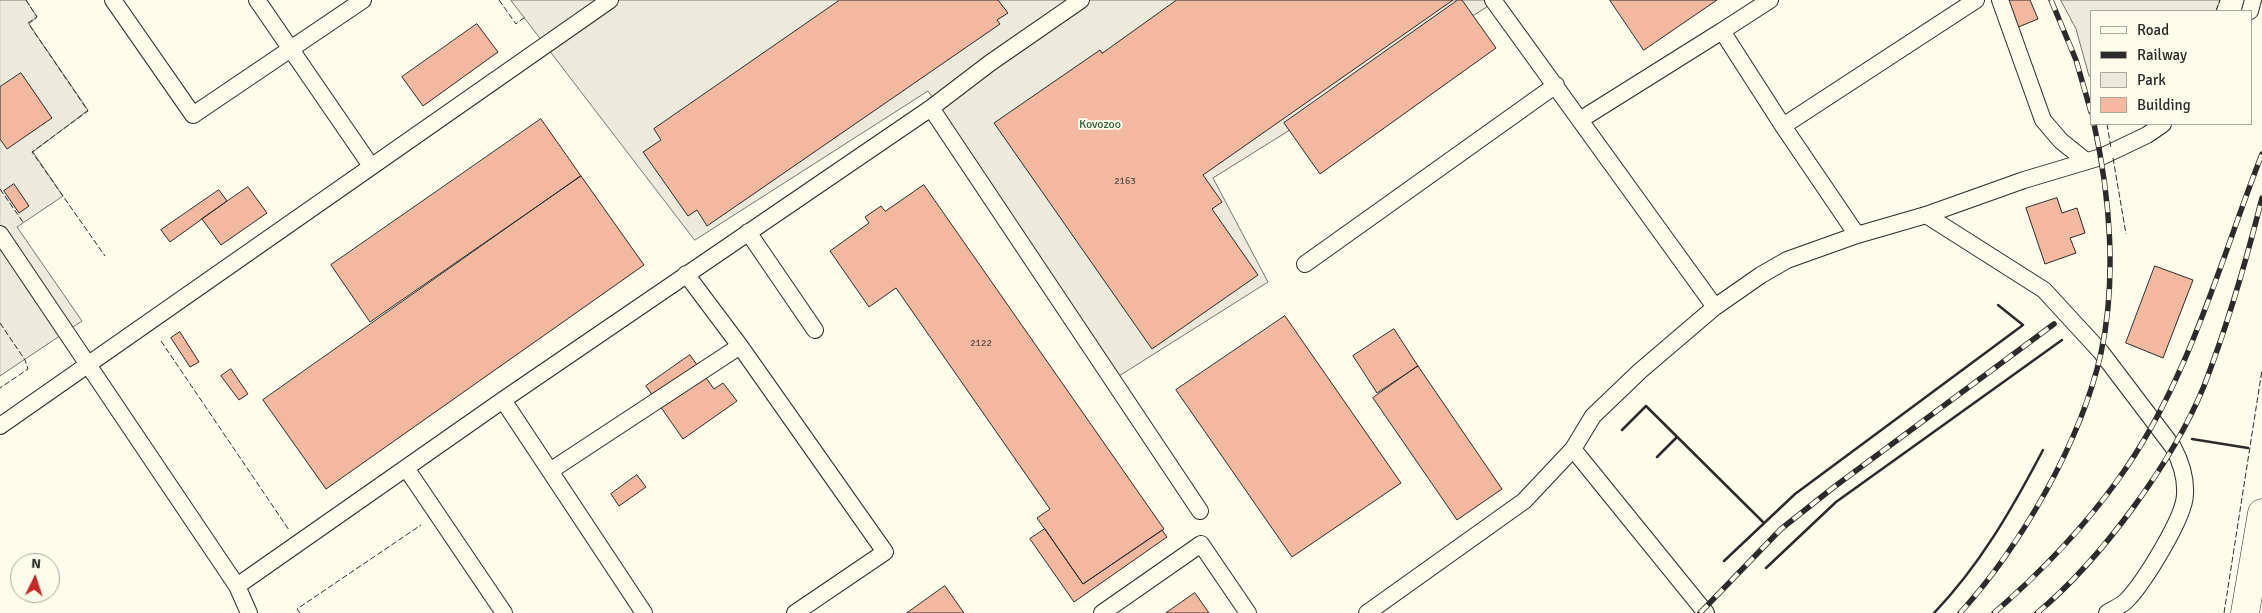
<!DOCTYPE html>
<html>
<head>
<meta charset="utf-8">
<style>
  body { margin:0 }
  #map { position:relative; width:2262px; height:613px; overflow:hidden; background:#fdfbea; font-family:Signika,sans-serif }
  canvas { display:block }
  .legend { position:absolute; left:2090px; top:10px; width:162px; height:115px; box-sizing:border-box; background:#fdfbea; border:1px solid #a9a89e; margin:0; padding:6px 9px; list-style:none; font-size:15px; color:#2b2b2b }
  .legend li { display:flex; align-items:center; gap:10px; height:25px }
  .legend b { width:25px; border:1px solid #a9a89e }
  .north { position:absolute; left:10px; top:553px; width:50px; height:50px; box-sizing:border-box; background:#fdfbea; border:1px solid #a9a89e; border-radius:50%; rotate:4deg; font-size:14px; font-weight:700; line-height:20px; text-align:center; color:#2b2b2b }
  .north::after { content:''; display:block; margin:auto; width:18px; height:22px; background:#c62828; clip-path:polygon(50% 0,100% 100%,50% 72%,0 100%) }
</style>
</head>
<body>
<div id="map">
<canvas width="2262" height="613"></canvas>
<ul class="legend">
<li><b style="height:6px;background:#fdfbea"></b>Road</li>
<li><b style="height:6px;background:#2b2b2b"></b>Railway</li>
<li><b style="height:14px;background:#ecebdb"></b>Park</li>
<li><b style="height:14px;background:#f2b8a0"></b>Building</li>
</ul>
<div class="north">N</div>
</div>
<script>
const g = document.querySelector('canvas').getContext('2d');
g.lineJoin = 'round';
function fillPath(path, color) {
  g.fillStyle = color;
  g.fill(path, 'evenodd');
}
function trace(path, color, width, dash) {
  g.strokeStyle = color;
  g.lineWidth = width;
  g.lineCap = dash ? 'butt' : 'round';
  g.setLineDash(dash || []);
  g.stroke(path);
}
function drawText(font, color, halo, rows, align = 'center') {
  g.font = font + ' Signika,sans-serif';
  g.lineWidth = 4;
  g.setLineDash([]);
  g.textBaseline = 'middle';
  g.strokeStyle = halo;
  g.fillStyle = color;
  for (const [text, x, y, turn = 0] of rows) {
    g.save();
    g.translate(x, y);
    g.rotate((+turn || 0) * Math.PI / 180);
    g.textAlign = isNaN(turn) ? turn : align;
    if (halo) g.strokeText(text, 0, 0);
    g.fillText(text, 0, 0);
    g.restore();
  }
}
const green = new Path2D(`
  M0,0H26L37,17L29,24L88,110L33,152L63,196L17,227L82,321L0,376Z
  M511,0H1498L1213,178L1268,282L1119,376L928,91L695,240Z
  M2061,0H2220L2216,11H2091V76H2089L2076,29Z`);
fillPath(green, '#ecebdb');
trace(green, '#74746e', 1);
const building = new Path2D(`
  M840,0H998L1008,13L997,20L1000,24L707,226L697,210L688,216L643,152L661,140L654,129Z
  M1177,0H1453L1203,175L1222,202L1212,209L1258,275L1152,349L994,123L1100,50L1102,53Z
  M1458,0H1462L1496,48L1320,174L1284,123Z
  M1610,0H1717L1644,50Z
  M1993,0H2030L2038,19L2006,32Z
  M477,24L498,52L423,106L402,77Z
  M21,73L52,118L7,149L0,139V87Z
  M541,119L581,176L370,322L331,265Z
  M581,176L644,265L326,489L263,400Z
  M14,184L29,206L19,213L4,191Z
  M924,185L1164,529L1083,584L1037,518L1050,509L896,288L869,307L830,251L869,223L865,217L881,206L885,211Z
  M248,187L267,213L221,245L202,219Z
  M219,190L227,201L170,242L161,230Z
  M2057,198L2062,213L2077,208L2085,233L2070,238L2076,253L2045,264L2026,208Z
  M2155,266L2193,280L2163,358L2126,343Z
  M1285,316L1401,483L1292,557L1176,390Z
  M1394,329L1418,366L1377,393L1353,356Z
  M180,332L199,362L190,367L171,338Z
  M690,355L714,389L723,383L737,401L683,439L646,386Z
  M1418,366L1502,489L1457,520L1373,398Z
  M231,369L248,394L239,400L221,376Z
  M637,475L646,487L619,506L611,494Z
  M1045,529L1083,584L1162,530L1167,537L1074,602L1030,539Z
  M945,586L964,613H907Z
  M1195,593L1209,613H1166Z`);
fillPath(building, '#f2b8a0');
trace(building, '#2b2b2b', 1);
const lane = new Path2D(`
  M113,0L193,115L363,0
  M257,0L371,166
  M1493,0L1715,307
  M2000,0L2043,120L2061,141L2086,161
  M2250,11L2253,0
  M1722,31L1770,0
  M931,108L1200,511
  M1580,120L1722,31L1783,126L1857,235
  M1783,126L1976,0
  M1926,215L2044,290L2101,352L2173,447C2181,462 2186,477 2185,494C2185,517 2143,584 2126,601C2121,606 2113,609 2107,613
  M748,232L815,330
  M0,234L237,586L249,613
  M1305,264L1556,85
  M686,274L740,346L885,552L795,613
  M503,400L644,613
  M0,426L610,0
  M1573,449L1706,613
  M406,468L504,613
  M550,471L740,346
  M237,586L503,400L931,108L990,63L1081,0
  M1102,613L1201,544L1248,613
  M1367,613L1524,501L1573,449L1593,416L1640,371L1715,307L1761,275L1787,260L1857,235L1926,215L2024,180L2101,157L2147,135L2163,124`);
const street = new Path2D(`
  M2245,613L2262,513`);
trace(lane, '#2b2b2b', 18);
trace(street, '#2b2b2b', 29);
trace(lane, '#fdfbea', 16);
trace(street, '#fdfbea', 28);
const rail = new Path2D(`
  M2051,0L2076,60L2091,112
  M1700,613L1781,529L1834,487L2054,324
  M1960,613C2021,546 2081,442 2101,353C2117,279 2110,196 2094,124
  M1994,613C2040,573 2081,531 2117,481C2188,384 2219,264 2262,154
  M2037,613C2100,561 2173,462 2204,386C2228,324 2246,262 2262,198`);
trace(rail, '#2b2b2b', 5.5);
trace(rail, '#fdfbea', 4, [11]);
trace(new Path2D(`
  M26,0L37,17L28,23L88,111L32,152L105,256
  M499,0L516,24L525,17
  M2216,11L2220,0
  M2107,124L2111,148
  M2113,158L2126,234
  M0,189L23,222
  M0,323L25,360L28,369L0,388
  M161,341L289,530
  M300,613L297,609L421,525
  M2224,613L2262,370`), '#2b2b2b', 1, [6, 2.5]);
trace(new Path2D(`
  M1622,430L1646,406L1764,523
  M2192,439L2248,448
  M1657,457L1677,437
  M1724,561L1795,494L2023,325L1998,305
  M1766,568L1836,502L2062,340
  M1934,613C1980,565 2012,509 2043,450`), '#2b2b2b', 2.5);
drawText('10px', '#5d4e48', null, [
  ["2163",1125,181],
  ["2122",981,343]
]);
drawText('12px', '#34623c', '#fdfbea', [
  ["Kovozoo",1100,125]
]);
</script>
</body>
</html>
